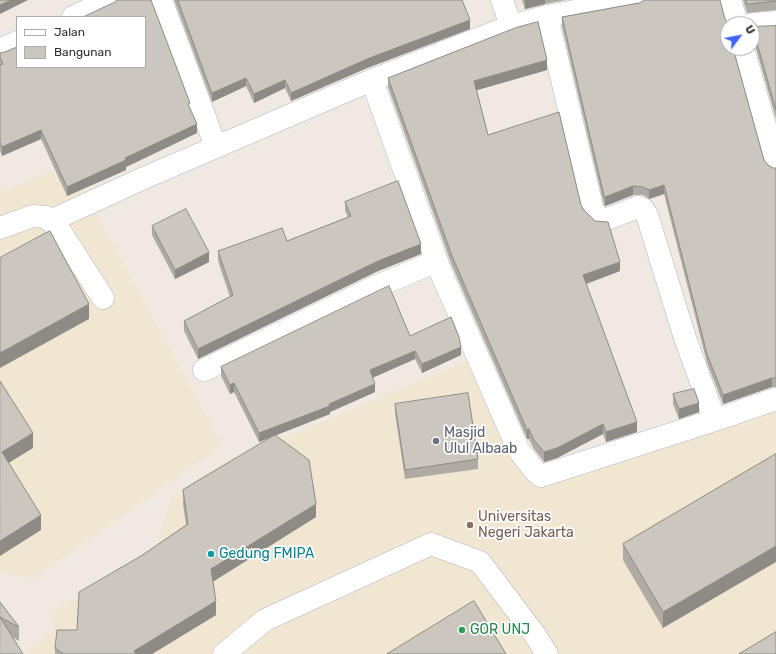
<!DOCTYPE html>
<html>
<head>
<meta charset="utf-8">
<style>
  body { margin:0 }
  #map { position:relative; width:776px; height:654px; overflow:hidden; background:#efe9e1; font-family:Rubik,sans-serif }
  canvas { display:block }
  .legend { position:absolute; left:16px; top:16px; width:130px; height:52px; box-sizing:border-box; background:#fff; border:1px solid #ababab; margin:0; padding:5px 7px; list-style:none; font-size:12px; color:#2e2e2e }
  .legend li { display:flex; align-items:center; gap:8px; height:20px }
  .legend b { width:20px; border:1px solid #ababab }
  .north { position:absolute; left:720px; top:16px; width:40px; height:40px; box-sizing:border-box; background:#fff; border:1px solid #ababab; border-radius:50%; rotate:58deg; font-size:11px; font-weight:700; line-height:16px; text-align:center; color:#2e2e2e }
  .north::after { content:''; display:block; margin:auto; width:14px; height:18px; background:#4264fb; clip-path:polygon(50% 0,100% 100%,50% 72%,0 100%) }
</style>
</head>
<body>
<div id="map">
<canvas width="776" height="654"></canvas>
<ul class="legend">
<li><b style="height:5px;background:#fff"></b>Jalan</li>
<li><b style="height:11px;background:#cbc7bf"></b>Bangunan</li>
</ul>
<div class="north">U</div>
</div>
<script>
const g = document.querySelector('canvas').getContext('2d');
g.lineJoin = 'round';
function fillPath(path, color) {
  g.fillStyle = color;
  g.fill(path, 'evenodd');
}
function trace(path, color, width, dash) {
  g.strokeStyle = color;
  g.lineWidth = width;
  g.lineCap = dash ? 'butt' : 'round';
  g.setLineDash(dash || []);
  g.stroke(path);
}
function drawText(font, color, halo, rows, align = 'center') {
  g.font = font + ' Rubik,sans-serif';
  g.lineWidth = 3.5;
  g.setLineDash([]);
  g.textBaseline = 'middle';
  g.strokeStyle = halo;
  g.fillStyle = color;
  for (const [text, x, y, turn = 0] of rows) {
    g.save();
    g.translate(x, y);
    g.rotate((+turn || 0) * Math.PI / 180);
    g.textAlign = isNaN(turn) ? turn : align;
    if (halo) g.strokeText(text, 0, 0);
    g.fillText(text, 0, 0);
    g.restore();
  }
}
fillPath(new Path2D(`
  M70,165L222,445L32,579L0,571V192Z
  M479,356L533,485L776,406V654H32L29,649L54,629L53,611L154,553L172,497L222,464Z`), '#f0e6d1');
const minor = new Path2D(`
  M161,0L216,147
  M502,0L511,26L547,16L637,0
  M730,0L737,24
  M547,16L593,211L600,219H607L638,207L643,209L647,215L685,338L715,420
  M73,17L110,0
  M752,24L776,22
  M743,48L776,165
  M0,50L17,42
  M372,80L439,268L518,449L535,471L541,476L715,420L776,399
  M50,221L144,178L372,80L511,26
  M0,228L33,216L46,217L58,228L103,298
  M204,370L375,287L437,261
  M224,654L265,620L431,544L480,562L535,635L547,654`);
trace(minor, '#b4b7c1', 23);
trace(minor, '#fff', 22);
fillPath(new Path2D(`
  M174,0H462L470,29L367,68L291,101L285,88L254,103L246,86L212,102Z
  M522,0H566L545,4L525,9Z
  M743,0H776V10L747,13Z
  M645,1L728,48L764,160L768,165L773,168H776V387H772L723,404L707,363L664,194L649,199L643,195H633L605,206L604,205L562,26V17L639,3Z
  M776,26V119L755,45L752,40V27Z
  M0,53L190,108L197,133L126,167V170L67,196L41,139L2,156L0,151Z
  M547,70L477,90L488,135L581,205L620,271L586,284L637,432L606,442L603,434L557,458L544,462L534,449L529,439H527L452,266L388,87V78Z
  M345,202L421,254L378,271L198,359L184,331V321L230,297L218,261V251L287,241L348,217L345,211Z
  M152,226L209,262L175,279L152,235Z
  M410,336L461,355L422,373L415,359L373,377L375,392L330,412V414L276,435L316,517L213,581L216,615L152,654H55V648L77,630L141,556L186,525L183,504V490L274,436L259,442L234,392L230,394L221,376V367Z
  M673,394L699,412L679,419L673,404Z
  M395,404L478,459V469L405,479L395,413Z
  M776,454L663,628L623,560V544Z
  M0,602L19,627V641L12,637L0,654Z`), '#afaba4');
fillPath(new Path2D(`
  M11,0H28L0,14V5Z
  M525,0H545V4L525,9Z
  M470,20V29L367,68L291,101V93L367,59Z
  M547,60V70L474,91V81Z
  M246,78V86L212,102V93Z
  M285,80V88L254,103V94Z
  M197,124V133L126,167V170L67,196V187L125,158Z
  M41,130V139L2,156V147Z
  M664,185V194L649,199V190Z
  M633,186V195L605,206V197Z
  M421,244V254L378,271L198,359V349L378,261Z
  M209,252V262L175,279V270Z
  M620,262V271L583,285V275Z
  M89,304V319L0,368V353Z
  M461,347V355L422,373V364Z
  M415,351V359L370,379V370Z
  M772,378V387L723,404V395Z
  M234,383V392L230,394V385Z
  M375,384V392L330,412V414L259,442V433Z
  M699,403V412L679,419V409Z
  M637,422V432L606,442V432Z
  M603,424V434L557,458L544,462V452Z
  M529,429V439H527V430Z
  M33,433V448L2,467V452Z
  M316,504V517L211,583V569Z
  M41,515V530L0,556V541Z
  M776,546V562L663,628V612Z
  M216,601V615L152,654H134V651Z`), '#8e8b86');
const building = new Path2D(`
  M0,0H11L0,5Z
  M117,0H151L190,103L188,104L197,124L125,158L126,160L67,187L41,130L2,147L0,142V65L3,64L0,57V53L5,52L17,47V67H145V17H83L115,2Z
  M178,0H462L470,20L367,59L291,93L285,80L254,94L246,78L212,93Z
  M645,0H720L725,19L728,24V48H733L764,160L768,165L773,168H776V378H772L723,395L707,354L664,185L649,190L643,187L633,186L605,197L604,196L562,17L639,3Z
  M746,0H776V1L747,4Z
  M538,22L547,60L474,81L488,135L559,112L581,205L584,210L595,221L608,222L620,262L583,275L637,422L606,432L603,424L557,448L544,452L534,440L529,429L527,430L452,256L388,78L515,28Z
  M776,26V110L755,36L752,31V27Z
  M398,181L421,244L378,261L198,349L184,321L233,295L218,251L282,228L287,241L351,216L345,202Z
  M186,209L209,252L175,270L152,226Z
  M50,231L89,304L0,353V258Z
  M389,286L410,336L451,317L459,337L461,347L422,364L415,351L370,370L375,384L329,404L330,406L259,433L234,383L230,385L221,367Z
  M0,381L33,433L2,452L41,515L0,541Z
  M694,389L699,403L679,409L673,394Z
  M468,393L478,459L405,470L395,404Z
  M275,435L309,460L316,504L211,569L216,601L134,651L136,654H64L55,648L57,630H77L79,592L141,556L188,524L183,490Z
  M776,454V546L663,612L623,544Z
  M474,601L506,654H387Z
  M0,602L19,627L0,617Z
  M0,617L23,654H0Z
  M776,632V654H739Z`);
fillPath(building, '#cbc7bf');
trace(building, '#8e8b86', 1);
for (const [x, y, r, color] of [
  [436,441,4,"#6b7280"],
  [470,525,4,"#8d6e63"],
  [211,554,4,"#0f9aa8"],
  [462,630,4,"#2e9e5b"]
]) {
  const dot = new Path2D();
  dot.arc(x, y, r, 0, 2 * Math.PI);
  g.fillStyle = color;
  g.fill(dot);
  trace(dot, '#fff', 1.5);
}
drawText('14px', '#5b616d', '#fff', [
  ["Masjid",444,433],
  ["Ulul Albaab",444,449]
], 'left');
drawText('14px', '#785e54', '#fff', [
  ["Universitas",478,517],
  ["Negeri Jakarta",478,533]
], 'left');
drawText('14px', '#0d838f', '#fff', [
  ["Gedung FMIPA",219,554]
], 'left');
drawText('14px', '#27864d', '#fff', [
  ["GOR UNJ",470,630]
], 'left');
</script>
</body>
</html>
